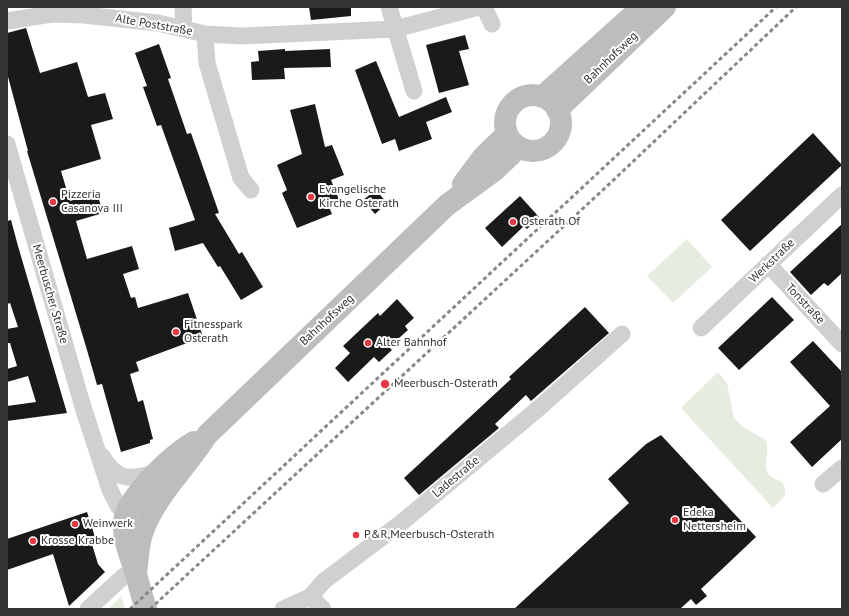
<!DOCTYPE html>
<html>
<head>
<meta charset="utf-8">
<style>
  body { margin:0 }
  #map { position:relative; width:849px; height:616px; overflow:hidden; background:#fff; font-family:"PT Sans",sans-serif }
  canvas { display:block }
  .frame { position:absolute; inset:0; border:8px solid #333; pointer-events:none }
</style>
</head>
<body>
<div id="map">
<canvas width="849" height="616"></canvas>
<div class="frame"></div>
</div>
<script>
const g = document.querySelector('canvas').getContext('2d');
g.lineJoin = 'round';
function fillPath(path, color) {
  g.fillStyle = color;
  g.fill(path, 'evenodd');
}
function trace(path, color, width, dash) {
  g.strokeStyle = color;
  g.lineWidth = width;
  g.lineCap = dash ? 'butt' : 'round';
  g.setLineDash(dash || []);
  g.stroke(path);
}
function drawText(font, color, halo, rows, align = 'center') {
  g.font = font + ' "PT Sans",sans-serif';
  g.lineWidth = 4;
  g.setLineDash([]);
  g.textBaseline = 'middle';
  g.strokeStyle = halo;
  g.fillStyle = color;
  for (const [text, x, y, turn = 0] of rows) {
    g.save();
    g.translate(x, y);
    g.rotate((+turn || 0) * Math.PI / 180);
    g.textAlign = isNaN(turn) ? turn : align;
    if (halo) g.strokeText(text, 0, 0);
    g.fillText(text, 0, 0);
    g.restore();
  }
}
fillPath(new Path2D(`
  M687,239L712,267L673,303L647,276Z
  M718,372L727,383L734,418L743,427L766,440C770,453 763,462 767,472C773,483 787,475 785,496L773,508L681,408Z
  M121,596L125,608L108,609Z`), '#e6ecdf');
fillPath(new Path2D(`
  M309,7H351V16L311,20Z
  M26,28L40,73L77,62L88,97L105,93L113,119L91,125L101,159L61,171L70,201L97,193L103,213L76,221L87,259L132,246L139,269L123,274L131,298L135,297L138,308L188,293L203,337L136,362L139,371L130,374L138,402L143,400L153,439L150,440V443L121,452L102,384L97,385L87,350L27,151H28L7,73V33Z
  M465,35L469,49L459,51L469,85L439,93L426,45Z
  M159,44L171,78L168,79L187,134L191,133L219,213L215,214L239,254L242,252L263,287L241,300L220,266L218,267L203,243L175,251L169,228L195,220L161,125L157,126L143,87L147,86L135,53Z
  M285,49V51L330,49L331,67L284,68L285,79L252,80L251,62L259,61L258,51Z
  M376,61L399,117L446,97L452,112L426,122L432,139L399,151L395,139L382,144L355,70Z
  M315,104L325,147L332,145L344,175L331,180L340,202L329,207L332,214L297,228L282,193L287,190L277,165L302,154L290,110Z
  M813,133L842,165L750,251L721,220Z
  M376,190L387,203L375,214L363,200Z
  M520,196L539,217L527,229L524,226L502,247L485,228Z
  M11,220L18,246L67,413L7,421V406L36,402L28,376L7,382V369L17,366L10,343H7V329L18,327L10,303L7,304V221Z
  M842,224V273L828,286L824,283L811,295L790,272Z
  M772,297L794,320L739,370L718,348Z
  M397,299L414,318L405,326L408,330L389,347L392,350L379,362L374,357L348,382L335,368L350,353L343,346L378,313L380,316Z
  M585,307L609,333L531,401L526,395L495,424L499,428L419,495L404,478L511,379L509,377Z
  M813,341L842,372V439L812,467L790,442L830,406L790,362Z
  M661,435L756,537L701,589L707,596L696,605L691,599L680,609H514L629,503L608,479L646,444Z
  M87,512L96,540L91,541L98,564L105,572L69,606L53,554L7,570V539Z`), '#1a1a1a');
trace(new Path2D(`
  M183,7L184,29
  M389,7L414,91
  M484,7L492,24
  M7,21L52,14L84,15L158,23L205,34L242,36L395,29L479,7
  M205,34L207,63L241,178L251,190
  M7,144L83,407L110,490L118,506L126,514L140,516L152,512
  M768,264L842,344
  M701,328L842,195
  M102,456C117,482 131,480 157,472
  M823,484L842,468
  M310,597L323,609
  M88,609L124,576L136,573
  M283,609L310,597L324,581L401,523L539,408L622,334`), '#d0d0d0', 17);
trace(new Path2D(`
  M505 123a28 28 0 1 1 56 0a28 28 0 1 1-56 0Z
  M542,97L642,7
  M557,110L665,7
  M463,184L483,157L507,134
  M136,573C138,559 138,544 143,531C156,495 187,467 207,435L447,205L495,170L519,147
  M146,609C142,597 139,585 136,574C131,557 123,541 124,523C125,498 173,454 194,442`), '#bdbdbd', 22);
trace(new Path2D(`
  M130,609L776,7
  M150,609L604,189L796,7`), '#888', 3, [4, 3]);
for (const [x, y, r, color] of [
  [311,197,4,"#e63946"],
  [53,202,4,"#e63946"],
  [513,222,4,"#e63946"],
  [176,332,4,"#e63946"],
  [368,343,4,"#e63946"],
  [385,384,5,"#e63946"],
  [675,520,4,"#e63946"],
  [75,524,4,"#e63946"],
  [356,535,4,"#e63946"],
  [33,541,4,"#e63946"]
]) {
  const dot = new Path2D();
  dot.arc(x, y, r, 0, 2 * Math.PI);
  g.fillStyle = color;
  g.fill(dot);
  trace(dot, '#fff', 1.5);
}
drawText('12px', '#333', '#fff', [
  ["Alte Poststraße",154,25,10],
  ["Bahnhofsweg",611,58,-44],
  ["Werkstraße",772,261,-44],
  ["Meerbuscher Straße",50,294,74],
  ["Tonstraße",805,304,47],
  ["Bahnhofsweg",327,320,-43],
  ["Ladestraße",456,477,-40]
]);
drawText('12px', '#333', '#fff', [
  ["Evangelische",319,190],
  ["Kirche Osterath",319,204],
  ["Pizzeria",61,195],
  ["Casanova III",61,209],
  ["Osterath Of",521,222],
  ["Fitnesspark",184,325],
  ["Osterath",184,339],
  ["Alter Bahnhof",376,343],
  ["Meerbusch-Osterath",394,384],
  ["Edeka",683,513],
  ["Nettersheim",683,527],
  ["Weinwerk",83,524],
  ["P&R,Meerbusch-Osterath",364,535],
  ["Krosse Krabbe",41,541]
], 'left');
</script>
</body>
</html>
